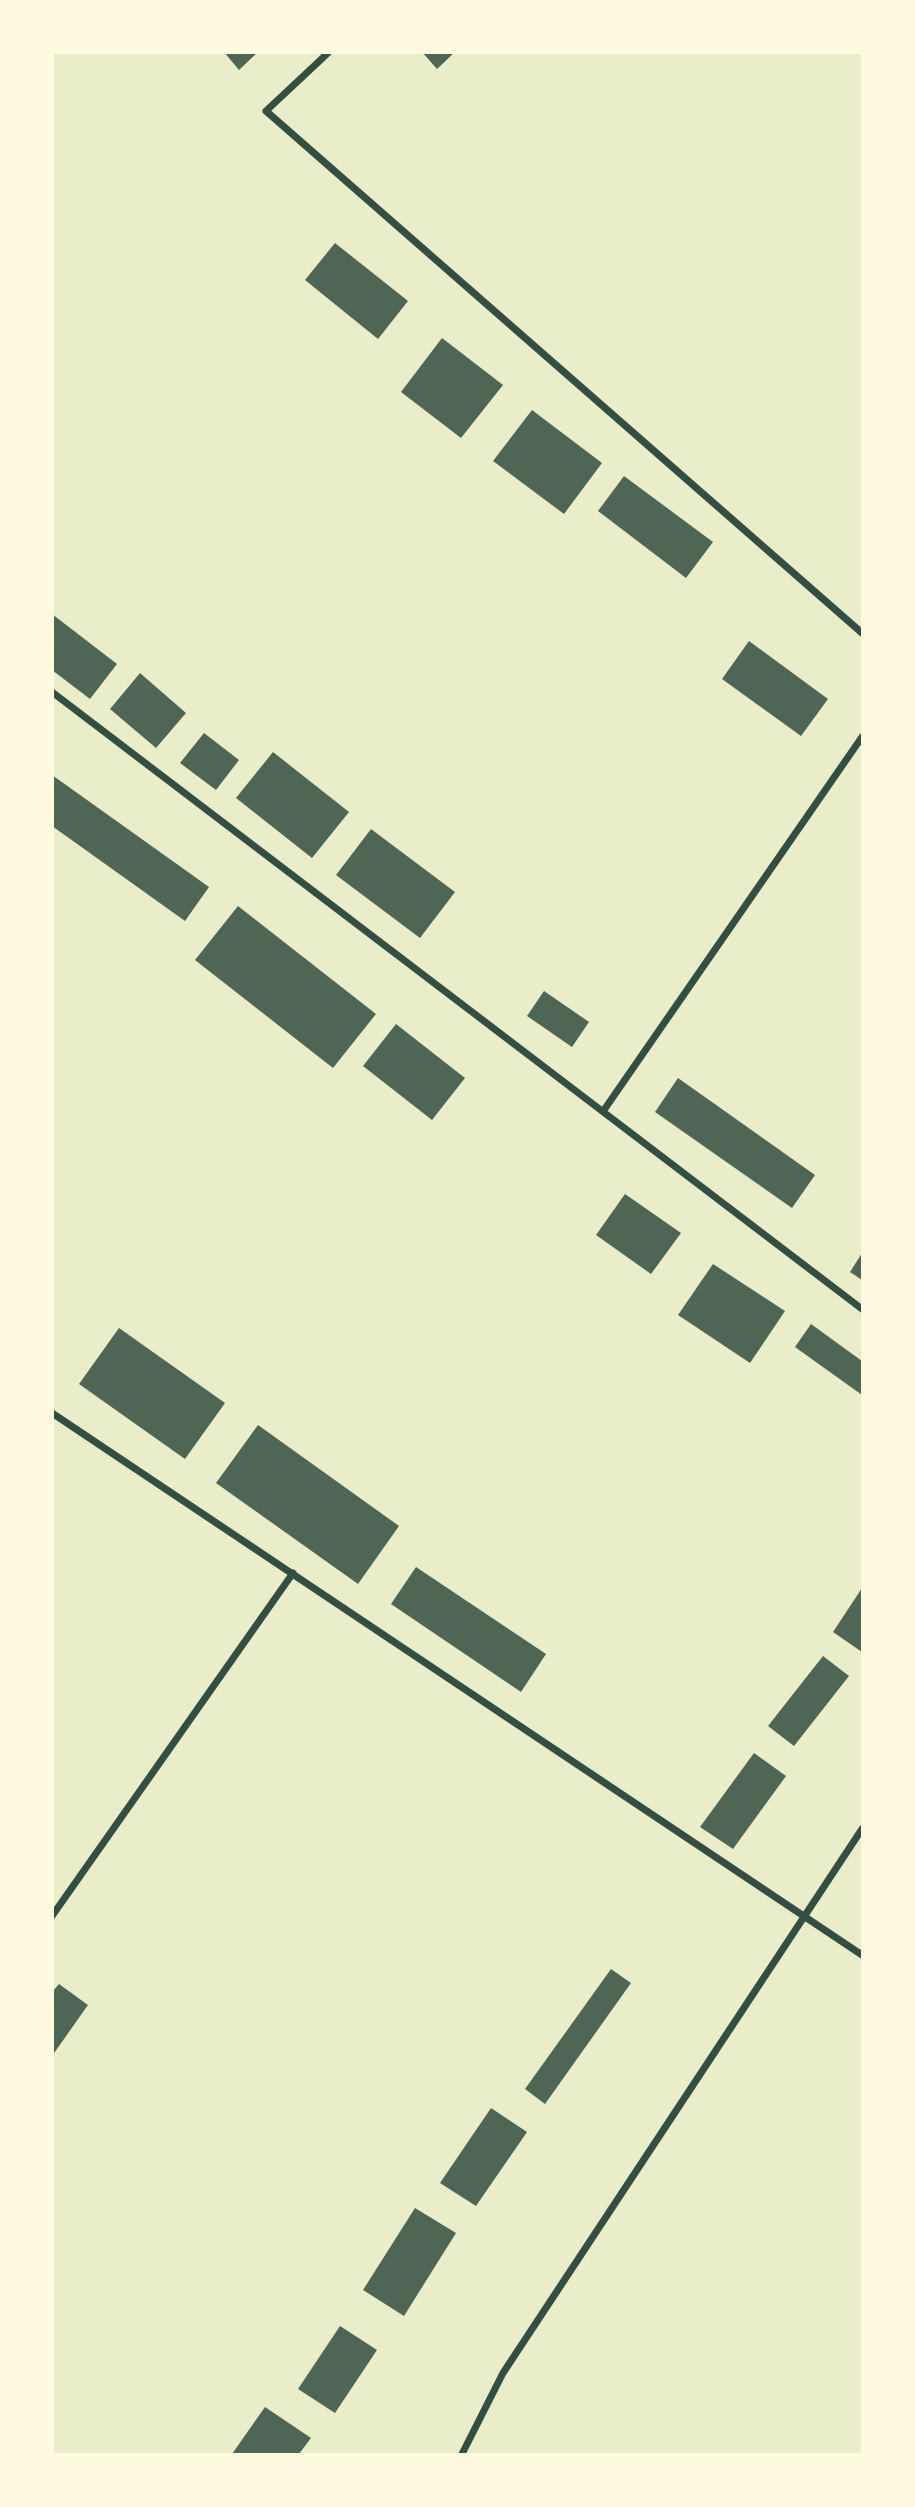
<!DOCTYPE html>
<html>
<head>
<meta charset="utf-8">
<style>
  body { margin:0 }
  #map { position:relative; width:915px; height:2507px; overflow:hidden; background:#e9edc9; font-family:Raleway,sans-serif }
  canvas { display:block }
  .frame { position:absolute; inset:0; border:54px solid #fefae0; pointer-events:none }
</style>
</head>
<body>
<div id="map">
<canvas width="915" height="2507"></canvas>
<div class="frame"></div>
</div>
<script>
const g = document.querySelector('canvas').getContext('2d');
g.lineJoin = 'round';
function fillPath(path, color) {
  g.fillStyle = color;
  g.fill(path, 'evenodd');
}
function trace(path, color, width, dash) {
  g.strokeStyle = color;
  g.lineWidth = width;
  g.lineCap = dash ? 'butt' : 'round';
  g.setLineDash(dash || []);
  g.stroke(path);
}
fillPath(new Path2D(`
  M224,52H258L239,70Z
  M422,52H455L437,69Z
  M335,243L408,301L378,339L305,280Z
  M442,338L503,385L461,438L401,392Z
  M532,410L602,463L564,514L493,461Z
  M624,476L713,542L686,578L598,511Z
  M52,614L117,664L90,699L52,670Z
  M749,641L828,699L801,736L722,679Z
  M140,673L186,713L156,748L110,709Z
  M204,733L239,760L216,790L180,763Z
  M273,752L349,812L312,858L236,798Z
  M52,775L209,887L185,921L52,826Z
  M371,829L455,892L420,938L336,875Z
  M238,906L376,1014L333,1068L195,960Z
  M544,991L589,1022L572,1047L527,1016Z
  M396,1024L465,1078L432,1120L363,1066Z
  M678,1078L815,1175L792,1208L655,1112Z
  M625,1194L681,1233L651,1274L596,1235Z
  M862,1253V1280L850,1272Z
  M713,1264L785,1311L750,1363L678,1315Z
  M811,1324L862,1361V1395L795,1347Z
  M119,1328L225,1403L185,1459L79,1384Z
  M258,1425L399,1526L358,1584L216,1483Z
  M416,1567L546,1654L521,1692L391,1604Z
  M862,1588V1652L833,1632Z
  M823,1656L849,1676L794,1746L768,1726Z
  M754,1753L786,1776L733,1849L700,1827Z
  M611,1969L631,1983L545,2104L525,2089Z
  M59,1984L88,2005L52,2056V1992Z
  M491,2108L527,2132L476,2206L440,2183Z
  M415,2208L456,2233L404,2316L363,2290Z
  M340,2326L377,2350L335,2413L298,2389Z
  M265,2407L311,2438L299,2454H232Z`), '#4f6655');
trace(new Path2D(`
  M329,52L266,111L862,633
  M52,692L862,1309
  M604,1110L862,737
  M52,1413L862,1955
  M52,1916L293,1573
  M462,2454L503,2373L862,1829`), '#344e41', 7);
</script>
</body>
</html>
